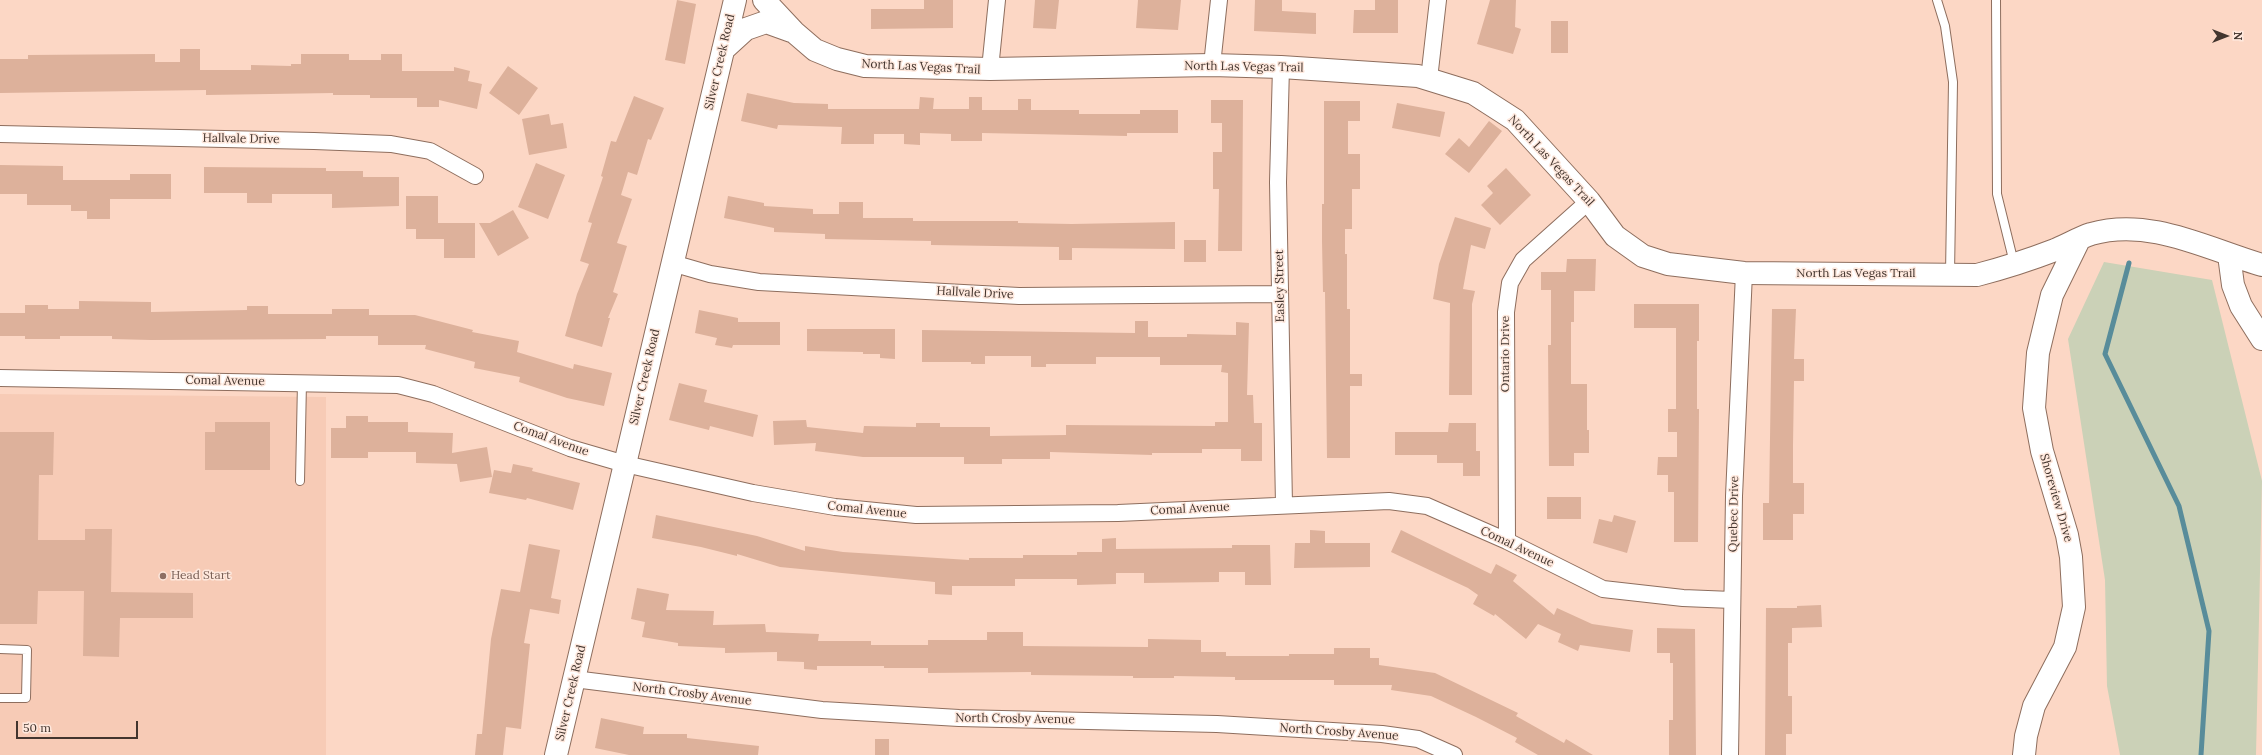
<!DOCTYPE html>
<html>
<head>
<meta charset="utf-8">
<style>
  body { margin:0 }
  #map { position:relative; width:2262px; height:755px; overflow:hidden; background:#fcd7c5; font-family:Lora,serif }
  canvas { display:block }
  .north { position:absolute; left:2206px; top:16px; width:40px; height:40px; -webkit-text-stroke:3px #fee8dd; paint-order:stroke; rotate:90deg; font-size:11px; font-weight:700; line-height:16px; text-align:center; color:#43352e }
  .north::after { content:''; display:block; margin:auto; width:14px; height:18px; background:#43352e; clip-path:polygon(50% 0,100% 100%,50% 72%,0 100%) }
  .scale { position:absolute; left:16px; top:721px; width:122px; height:18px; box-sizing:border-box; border:2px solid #43352e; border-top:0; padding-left:5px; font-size:12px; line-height:14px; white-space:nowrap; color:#43352e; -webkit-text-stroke:3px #fee8dd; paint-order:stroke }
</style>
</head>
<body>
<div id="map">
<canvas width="2262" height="755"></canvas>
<div class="north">N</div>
<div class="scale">50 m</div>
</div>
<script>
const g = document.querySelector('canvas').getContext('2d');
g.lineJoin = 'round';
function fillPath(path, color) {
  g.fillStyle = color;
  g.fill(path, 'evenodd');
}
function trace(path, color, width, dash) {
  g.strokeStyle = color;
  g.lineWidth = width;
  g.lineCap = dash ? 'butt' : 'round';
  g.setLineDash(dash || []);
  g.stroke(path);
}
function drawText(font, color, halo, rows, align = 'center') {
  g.font = font + ' Lora,serif';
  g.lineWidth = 3;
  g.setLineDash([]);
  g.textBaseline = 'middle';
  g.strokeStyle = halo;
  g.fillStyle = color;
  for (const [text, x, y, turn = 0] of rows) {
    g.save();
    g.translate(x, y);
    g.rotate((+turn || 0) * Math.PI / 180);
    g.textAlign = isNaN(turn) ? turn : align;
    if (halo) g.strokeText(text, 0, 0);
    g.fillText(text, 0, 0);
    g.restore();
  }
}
fillPath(new Path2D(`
  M0,394L326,397V755H0Z`), '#f7cbb6');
fillPath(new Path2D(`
  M2104,262L2212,280L2262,481L2256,755H2120L2107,686L2105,580L2068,339Z`), '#cbd1b7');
trace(new Path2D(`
  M2129,263L2105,354L2179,506L2209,631L2201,755`), '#588c9a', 5);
fillPath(new Path2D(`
  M677,0L696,4L685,64L665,60Z
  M924,0H953V28L871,29V9H924Z
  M1035,0H1059L1056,29L1033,28Z
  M1138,0H1181L1178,30L1136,28Z
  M1255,0H1282V11L1316,13V34L1254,31Z
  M1375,0H1398V33H1353L1354,10H1375Z
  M1490,0H1516L1515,27L1521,29L1513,54L1477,44Z
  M1551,21H1568V53H1551Z
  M180,49H200V70H251V65L291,66V64H301V54H349V60H381V54H402V71H454V67L470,71L468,81L482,84L477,109L439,100V107H417V98H370V95H333V93L206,95V90L0,93V59H28V55L155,54V62H180Z
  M508,66L538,88L519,115L489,93Z
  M747,93L794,103L828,104V109H919L920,97L934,98L933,109H969V97H982V110H1018V99H1031V110H1079V114H1140V110H1178V133H1127V136L982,133V141H951V134L920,133V145L904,144V134H874V144H841L842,127L778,125L777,129L741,121Z
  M634,96L664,108L651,140L648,139L637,175L628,172L621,195L632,199L617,243L627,246L613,292L618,294L608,318H610L602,347L565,336L577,294L589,264L580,261L592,223L588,222L603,177L601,176L611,141L616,142Z
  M1211,100H1243L1242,251H1218L1219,189H1213V152H1222V123H1211Z
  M1324,101H1360V121H1348V154H1360V189H1352V229H1345V254H1347V309H1350V374H1362V386H1350V458H1327L1325,292H1323L1322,241V204H1324Z
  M1397,103L1445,112L1440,137L1392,128Z
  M549,114L551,125L563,123L567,148L529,155L522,119Z
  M1489,121L1502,131L1469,173L1445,154L1459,138L1469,147Z
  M536,163L565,175L548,219L518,207Z
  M0,165L63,166V180H130V174H171V199H110V219H87V211H71V205H27V194H0Z
  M204,167L326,168V171H363V177H399V206L332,208V194H272V203H247V193H204Z
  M1506,168L1531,195L1500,225L1481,205L1493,193L1487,186Z
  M406,196H438V223H475V258H444V239H416V229H406Z
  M728,196L764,203V206L813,209V214H839V202H863V218H913V221H1018V223L1072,224L1175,222V249L1072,248V260H1059V247L931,245V241L825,239V234L774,232V228L724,218Z
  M513,210L529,238L498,256L479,223H490Z
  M1455,217L1491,228L1485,249L1471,245L1463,289L1475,291L1472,304V395H1449L1450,303L1433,299L1439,264Z
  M1184,240H1206V262H1184Z
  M1567,259H1596L1595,291H1574V322H1571V384H1587V430H1589V453H1574V466H1549L1548,345H1551V290H1541V272H1566Z
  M79,301L151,302V312L247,310V306H268V314H332V309H369V315H415L473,330L472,332L519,341L517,352L573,369L574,364L612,373L604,406L567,398L519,382L520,377L474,368L475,362L425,349L426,345H378V336H326V339L151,340L112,339V336H60V339H25V336H0V313H25V305H48V309H79Z
  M1634,304H1699V341H1697V409H1699L1698,542H1674V492H1668V475H1657L1658,457H1677V432H1668V409H1676V328H1634Z
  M1772,309H1796L1794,359H1804V381H1794L1793,445V483H1804V514H1793V540H1763V503H1769Z
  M699,310L738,318V322H780V345H733L732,348L715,345L717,338L695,333Z
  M1135,321H1148V337H1187V334L1236,335V322L1249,323L1247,395H1253L1254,423H1262V461H1241V449H1202V453H1152V455L1050,452V459H1002V464H964V457H863L815,451L816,443L774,445L773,421L806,420L807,427L863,433L864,426L916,427V423H940V427H990V436L1066,435V425L1215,426V422H1228V373L1221,372L1222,365H1160V357H1096V364H1046V367H1031V356H985V364H971V362H922V330L1135,333Z
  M807,329H895V359L880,358V354H863V352L807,351Z
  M679,383L707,390L704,402L758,415L753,437L710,426L709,430L669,420Z
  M346,416H368V422H408V432L453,433L452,453L487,447L492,477L460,482L457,464L416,463V452H368V458H331V428H346Z
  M215,422H270V470H205V432H215Z
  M1449,423H1476V451H1480V476H1463V463H1437V455H1395V432H1448Z
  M0,432H54L53,475H39L38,540H85V529H112L111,592L193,593V618H120L119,657L83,656L84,591H38L37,624H0Z
  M513,464L533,468L532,471L580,483L573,510L527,498L526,500L489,493L494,470L511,473Z
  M1547,497H1581V519H1547Z
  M656,515L757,536L805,551V546L843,552L969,560V558H1023V555H1077V552H1102V539L1116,538V549L1232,548V545H1270L1271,585H1245V572H1219V582L1144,583V573H1116V584L1077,585V579H1015V586H952V595L935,594V582L780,567L737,554V556L701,547L652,538Z
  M1614,515L1636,521L1627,553L1593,543L1599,519L1612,522Z
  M1310,530L1325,531V543H1370V567L1294,568L1295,543H1310Z
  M1401,530L1491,574L1496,564L1517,575L1513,581L1554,615L1557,608L1592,624L1633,630L1630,652L1580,645L1578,651L1558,642L1561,634L1538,624L1526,639L1495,614L1494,616L1473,604L1478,595L1468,588L1391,552Z
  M529,544L560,550L551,598L561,600L559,614L530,609L524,643L530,644L521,729L506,727L503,755H475L477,734H482L491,639L501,589L520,592Z
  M637,588L669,594L666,610L714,611L713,625L765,624L766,632L819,634L818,641H871V645H928V640H987V632H1023V646L1148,647V639L1201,640V652H1226V656H1289V654H1334V648H1370V658H1379V665L1435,673L1518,713L1516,716L1564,743L1566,739L1593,755H1538L1515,742L1517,738L1476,717L1431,696L1391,690L1392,685H1334V680H1235V677L1174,676V678H1133V676L1031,675V672L928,673V668H884V666H817V670L804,669V662L777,661V652L725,653V648L678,646V643L642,637L645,622L631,619Z
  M1821,605L1822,627L1792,628V643H1788V696H1792V734H1786V755H1765L1766,608H1797V606Z
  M1657,628L1695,629L1696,755H1669V720H1673V663H1670V653H1657Z
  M601,718L644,727L643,734H687V738L759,746L758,755H629L595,748Z
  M875,739H889V755H875Z`), '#ddb19b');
const lane = new Path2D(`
  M1937,0L1945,26L1953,82L1950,274
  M1996,0L1997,194L2014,263
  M300,481L302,382
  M0,649L27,650L26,698H0`);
const street = new Path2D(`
  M1212,65L1219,0
  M1281,67L1278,182L1284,505
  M990,69L997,0
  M1429,79L1438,0
  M0,134L314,141L391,144L430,151L475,176
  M672,263L710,274L759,282L1019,296L1280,294
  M0,378L398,385L433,394L570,448L625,464L753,493L835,507L916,515L1118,513L1389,501L1427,506L1507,541L1603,589L1683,598L1732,600
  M1507,541L1506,312L1510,283L1523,260L1589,201
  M574,679L822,710L959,718L1217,724L1382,734L1418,739L1454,755
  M1730,755L1734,496L1744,273`);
const secondary = new Path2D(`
  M764,0L794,32L815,50L837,59L865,66L990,69L1212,65L1281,67L1418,76L1473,93L1515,120L1589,201L1615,236L1643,256L1668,264L1744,273L1977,275C2004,268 2029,260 2055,250C2067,245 2079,238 2091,234C2150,217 2207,249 2262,265
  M723,50L746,29L766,22L791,31
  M2229,255L2233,285L2241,306L2262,339
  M556,755L735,0
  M2024,755L2026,736L2034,706L2065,647L2074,607L2071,557L2067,535L2042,451L2034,408L2038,353L2052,295L2079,240`);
trace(lane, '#8e6e5e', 10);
trace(street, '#8e6e5e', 18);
trace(secondary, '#8e6e5e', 24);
trace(lane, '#fff', 8);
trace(street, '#fff', 16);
trace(secondary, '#fff', 22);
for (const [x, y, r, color] of [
  [163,576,4,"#8d6e63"]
]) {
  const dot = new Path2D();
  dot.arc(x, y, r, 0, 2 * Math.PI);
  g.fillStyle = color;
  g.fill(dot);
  trace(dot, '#fee8dd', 1.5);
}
drawText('12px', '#43352e', '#fee8dd', [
  ["Silver Creek Road",720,62,-77],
  ["North Las Vegas Trail",921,67,3],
  ["North Las Vegas Trail",1244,67,1],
  ["Hallvale Drive",241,139,1],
  ["North Las Vegas Trail",1551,161,47],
  ["North Las Vegas Trail",1856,274],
  ["Easley Street",1280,286,-91],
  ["Hallvale Drive",975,293,3],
  ["Ontario Drive",1506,354,-90],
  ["Silver Creek Road",645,377,-77],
  ["Comal Avenue",225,381,1],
  ["Comal Avenue",551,439,20],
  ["Shoreview Drive",2056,498,74],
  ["Comal Avenue",1190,509,-3],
  ["Comal Avenue",867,510,6],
  ["Quebec Drive",1734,514,-89],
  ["Comal Avenue",1517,547,25],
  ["Silver Creek Road",571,693,-77],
  ["North Crosby Avenue",692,694,7],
  ["North Crosby Avenue",1015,719,1],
  ["North Crosby Avenue",1339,732,4]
]);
drawText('12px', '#785e54', '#fee8dd', [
  ["Head Start",171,576]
], 'left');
</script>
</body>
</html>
